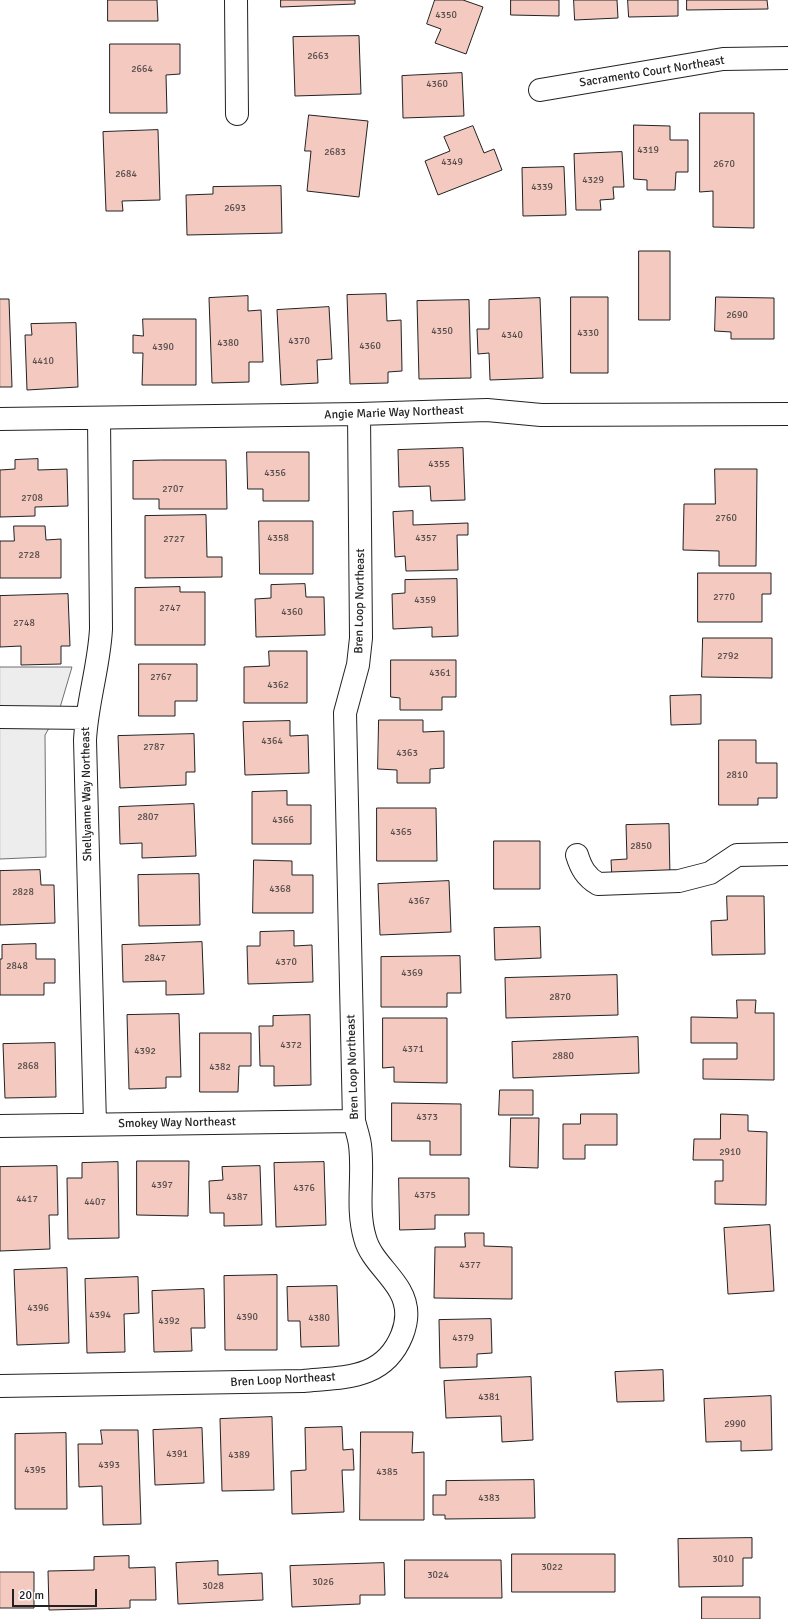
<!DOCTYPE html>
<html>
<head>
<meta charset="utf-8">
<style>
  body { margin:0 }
  #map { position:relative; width:788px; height:1619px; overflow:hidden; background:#fff; font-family:Signika,sans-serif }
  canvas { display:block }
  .scale { position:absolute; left:12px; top:1589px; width:85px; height:18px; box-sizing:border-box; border:2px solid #222; border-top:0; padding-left:5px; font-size:12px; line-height:14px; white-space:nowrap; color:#222; -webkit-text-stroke:3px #fff; paint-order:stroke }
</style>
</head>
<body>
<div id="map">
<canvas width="788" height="1619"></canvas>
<div class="scale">20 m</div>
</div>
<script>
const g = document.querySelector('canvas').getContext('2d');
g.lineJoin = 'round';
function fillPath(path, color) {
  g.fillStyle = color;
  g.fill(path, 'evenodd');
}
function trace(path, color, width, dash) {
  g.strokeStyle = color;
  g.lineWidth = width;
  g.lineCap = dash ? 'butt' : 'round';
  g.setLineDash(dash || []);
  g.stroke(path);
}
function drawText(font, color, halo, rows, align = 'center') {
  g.font = font + ' Signika,sans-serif';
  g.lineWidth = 3;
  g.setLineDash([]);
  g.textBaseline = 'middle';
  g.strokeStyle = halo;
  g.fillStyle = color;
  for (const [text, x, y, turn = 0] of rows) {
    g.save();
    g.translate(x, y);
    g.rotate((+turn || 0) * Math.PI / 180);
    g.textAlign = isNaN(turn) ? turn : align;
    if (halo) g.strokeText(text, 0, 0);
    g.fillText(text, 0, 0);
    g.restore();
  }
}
const parking = new Path2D(`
  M0,667H72L59,711L45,735L46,857L0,859Z`);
fillPath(parking, '#ededed');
trace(parking, '#6f6f6f', 1);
const building = new Path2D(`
  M108,0H157L158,21H108Z
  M281,0H355V4L281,7Z
  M435,0H463L483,7L466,54L435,43L441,29L427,24Z
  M511,0H559V16L511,15Z
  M574,0H617L618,18L575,20Z
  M628,0H678V16L629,17Z
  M687,0H767L768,9L687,10Z
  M359,36L361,94L295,96L293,37Z
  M110,44H180V74L166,75L167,113H110Z
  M462,73L464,116L403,118L402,76Z
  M700,113H754V228L713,227V191L700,192Z
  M309,115L368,121L359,197L307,191L311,151H305Z
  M634,125L670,126V140H688V172H676L675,190H647V180L634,179Z
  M473,126L484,153L494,149L502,170L438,195L425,161L450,151L444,137Z
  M158,130L160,200L122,201L123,211H106L103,132Z
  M622,152L624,187H613L614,199L600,200L601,210H576L574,154Z
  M564,167L566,215L523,216L522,168Z
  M281,186L282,233L187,235L186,195L213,194V187Z
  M639,251H670V320H639Z
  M386,294L387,321L401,320L402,371L388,372V383L350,384L347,295Z
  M248,296V311L261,310L263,362H249V382L212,383L209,298Z
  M571,297H608V373H571Z
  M716,297L774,298V339H731V332L715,331Z
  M540,298L543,378L490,380L489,353L478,354L477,329H489V300Z
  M0,299H9L12,387H0Z
  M469,300L471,378L419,379L417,301Z
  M329,307L332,359L317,360L318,383L281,385L277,310Z
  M143,319H196V385H142L143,353H133V335L143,336Z
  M76,323L78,387L27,390L25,335H32L31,324Z
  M463,448L465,500L431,501L430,486L399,487L398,450Z
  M247,452H309V501H263V489H248Z
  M38,459V470L67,469L68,506L35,507V516L0,517V470L15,469V460Z
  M162,460H226L227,509H159V499H133V461Z
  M715,469H757L756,566H719V551L683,550L684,504H715Z
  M413,511V525L468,523V535H457L458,570L406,571L405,556L395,557L393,512Z
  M206,515L207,557H222V577L145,578V516Z
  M259,521H313V574H260Z
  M14,526H45L46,540L61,539V578H0V541H14Z
  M698,573H771V594H762V622H698Z
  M457,579L458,636L432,637V627L393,629L392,594L405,593V580Z
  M305,584L306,597H324L325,635L256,637L255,599L271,598V585Z
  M180,587V592H205V645H135V588Z
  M68,594L70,646H61V664L21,665V646L0,647V596Z
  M703,638H772V678L702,677Z
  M269,651H307V703H244V667L269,666Z
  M391,660H456V697H442V710H400V698L391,697Z
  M139,664H197V701H175V716H139Z
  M701,695V724L671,725L670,696Z
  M379,720H423V732L444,731V768L430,769V783H397V770L378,769Z
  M290,721V736L308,735L309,773L245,775L243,722Z
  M194,734L195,772H186V785L120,788L118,736Z
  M719,740H756V763H777V798H758V805H719Z
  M287,791V805H311V844H252V792Z
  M194,804L196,856L142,858V843L120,844L119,807Z
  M377,808H436L437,861H377Z
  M669,824L670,877L612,879L611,860L627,859L626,825Z
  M494,841H540V889H494Z
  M254,860L292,861V875H313V913H253Z
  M40,870L41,885H54L55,923L0,925V871Z
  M199,874L200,925L139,926L138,875Z
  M449,881L451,932L380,935L378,884Z
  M727,896H764L765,954L712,955L711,921L727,920Z
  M540,927L541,958L495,960L494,928Z
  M294,931V946L312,945L313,982L248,984L247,946H260V932Z
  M202,942L204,994L166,995V981L123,982L122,945Z
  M36,944V959H55V983H44V995H0V959H2V945Z
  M460,956L461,993H447V1007H381V957Z
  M617,975L618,1015L506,1018L505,978Z
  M737,1000H756L755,1013H774V1080L703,1079V1059H737V1043H691V1017L737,1018Z
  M179,1014L181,1077H166V1088L129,1089L127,1015Z
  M310,1015L311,1085L274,1086V1066H260L259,1026H273V1016Z
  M383,1018H447V1083L394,1082V1067L383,1068Z
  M200,1033H251V1066H239L238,1092H200Z
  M638,1037L639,1073L513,1078L512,1042Z
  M55,1043L56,1097L5,1098L3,1044Z
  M500,1090H533V1115H499Z
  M392,1103L461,1104V1155H430V1141H392Z
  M581,1114H617V1145H585V1159H563V1124H580Z
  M721,1114L748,1115V1131L767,1132L766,1205L715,1204V1181H723V1160H693L694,1139H720Z
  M511,1118H539L538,1168L510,1167Z
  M137,1161H189L188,1216L137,1215Z
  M118,1162L119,1238L68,1239L67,1178H82V1163Z
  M324,1162L326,1225L276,1227L274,1163Z
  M57,1166L58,1215H49L50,1249L0,1251V1167Z
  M260,1166L262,1225L224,1226V1213H210L209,1181L223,1180L222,1167Z
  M399,1178H469V1215H435V1229L400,1230Z
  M770,1225L774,1291L728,1294L724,1228Z
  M465,1233H484V1246L512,1247V1299L434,1298L435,1247H465Z
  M67,1268L69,1343L17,1345L14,1270Z
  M277,1275V1350H225L224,1276Z
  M138,1277L139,1313L124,1314L125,1352L87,1353L85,1279Z
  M337,1286L339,1346L301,1347L300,1321H288L287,1287Z
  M204,1289L205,1328H191L192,1351L154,1352L152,1291Z
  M491,1319L492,1353L477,1354V1367L440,1368L439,1320Z
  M663,1370L664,1401L617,1402L615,1372Z
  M531,1377L533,1440L502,1442L501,1416L446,1418L444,1381Z
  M771,1396L772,1450L741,1451V1441L706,1442L704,1399Z
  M272,1417L274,1490L222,1491L220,1419Z
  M342,1427L343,1450L353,1449L354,1470H342L344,1512L292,1514L291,1471L306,1470L305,1428Z
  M202,1428L204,1483L155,1485L153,1430Z
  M101,1430H138L141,1524L103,1525L102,1486L79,1487L78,1444H102Z
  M361,1432H413L412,1453L424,1452V1520H360Z
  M66,1433L67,1509H15V1434Z
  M534,1480L535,1518L445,1519V1515H433V1495H446V1481Z
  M752,1538V1558H743V1586L679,1587L678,1539Z
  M512,1554H615V1592H512Z
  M129,1556V1568L155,1567L156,1600H130V1608L49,1610L48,1571L94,1570V1557Z
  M405,1560H501L502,1598H405Z
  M218,1561V1575L262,1573L263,1600L178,1604L176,1563Z
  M384,1563L385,1595H360V1604L292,1607L290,1566Z
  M0,1572H34V1608H0Z
  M702,1597H760V1619H702Z`);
fillPath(building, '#f3c9c0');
trace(building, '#222', 1);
const minor = new Path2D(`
  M236,0L237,114
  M540,90L723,59L788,58
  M0,419L359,414L487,410L541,415L788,414
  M0,717L87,718
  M577,855C581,868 586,877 598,884L679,881L710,873L737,855L788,854
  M95,1124L85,740C87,702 99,667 101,629L99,418
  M0,1126L354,1121
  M0,1386L303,1381C344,1377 384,1380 402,1335C408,1320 408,1305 400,1291C390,1273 370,1258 365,1238C356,1208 364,1176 360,1145C359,1137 356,1129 354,1121L345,713L358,665L361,638L359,414`);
trace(minor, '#222', 24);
trace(minor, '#fff', 22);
drawText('10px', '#564c4a', null, [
  ["4350",446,15],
  ["2663",318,56],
  ["2664",142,69],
  ["4360",437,84],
  ["4319",648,150],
  ["2683",335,152],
  ["4349",452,162],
  ["2670",724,164],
  ["2684",126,174],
  ["4329",593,180],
  ["4339",542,187],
  ["2693",235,208],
  ["2690",737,315],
  ["4350",442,331],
  ["4330",588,333],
  ["4340",512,335],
  ["4370",299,341],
  ["4380",228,343],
  ["4360",370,346],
  ["4390",163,347],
  ["4410",43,361],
  ["4355",439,464],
  ["4356",275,473],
  ["2707",173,489],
  ["2708",32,498],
  ["2760",726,518],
  ["4358",278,538],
  ["4357",426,538],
  ["2727",174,539],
  ["2728",29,555],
  ["2770",724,597],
  ["4359",425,600],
  ["2747",170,608],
  ["4360",292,612],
  ["2748",24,623],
  ["2792",728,656],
  ["4361",440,673],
  ["2767",161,677],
  ["4362",278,685],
  ["4364",272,741],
  ["2787",154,747],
  ["4363",407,753],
  ["2810",737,775],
  ["2807",148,817],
  ["4366",283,820],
  ["4365",401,832],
  ["2850",641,846],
  ["4368",280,889],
  ["2828",23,892],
  ["4367",419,901],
  ["2847",155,958],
  ["4370",286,962],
  ["2848",17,966],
  ["4369",412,973],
  ["2870",560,997],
  ["4372",291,1045],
  ["4371",413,1049],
  ["4392",145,1051],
  ["2880",563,1056],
  ["2868",28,1066],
  ["4382",220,1067],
  ["4373",427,1117],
  ["2910",730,1152],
  ["4397",162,1185],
  ["4376",304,1188],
  ["4375",425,1195],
  ["4387",237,1197],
  ["4417",27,1199],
  ["4407",95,1202],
  ["4377",470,1265],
  ["4396",38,1308],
  ["4394",100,1315],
  ["4390",247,1317],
  ["4380",319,1318],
  ["4392",169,1321],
  ["4379",463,1338],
  ["4381",489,1397],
  ["2990",735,1424],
  ["4391",177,1454],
  ["4389",239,1455],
  ["4393",109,1465],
  ["4395",35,1470],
  ["4385",387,1472],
  ["4383",489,1498],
  ["3010",723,1559],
  ["3022",552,1567],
  ["3024",438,1575],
  ["3026",323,1582],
  ["3028",213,1586]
]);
drawText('12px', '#222', '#fff', [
  ["Sacramento Court Northeast",652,72,-9],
  ["Angie Marie Way Northeast",394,413,-2],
  ["Bren Loop Northeast",360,601,-89],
  ["Shellyanne Way Northeast",87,794,-91],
  ["Bren Loop Northeast",353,1067,-92],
  ["Smokey Way Northeast",177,1123,-1],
  ["Bren Loop Northeast",283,1380,-3]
]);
</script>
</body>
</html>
